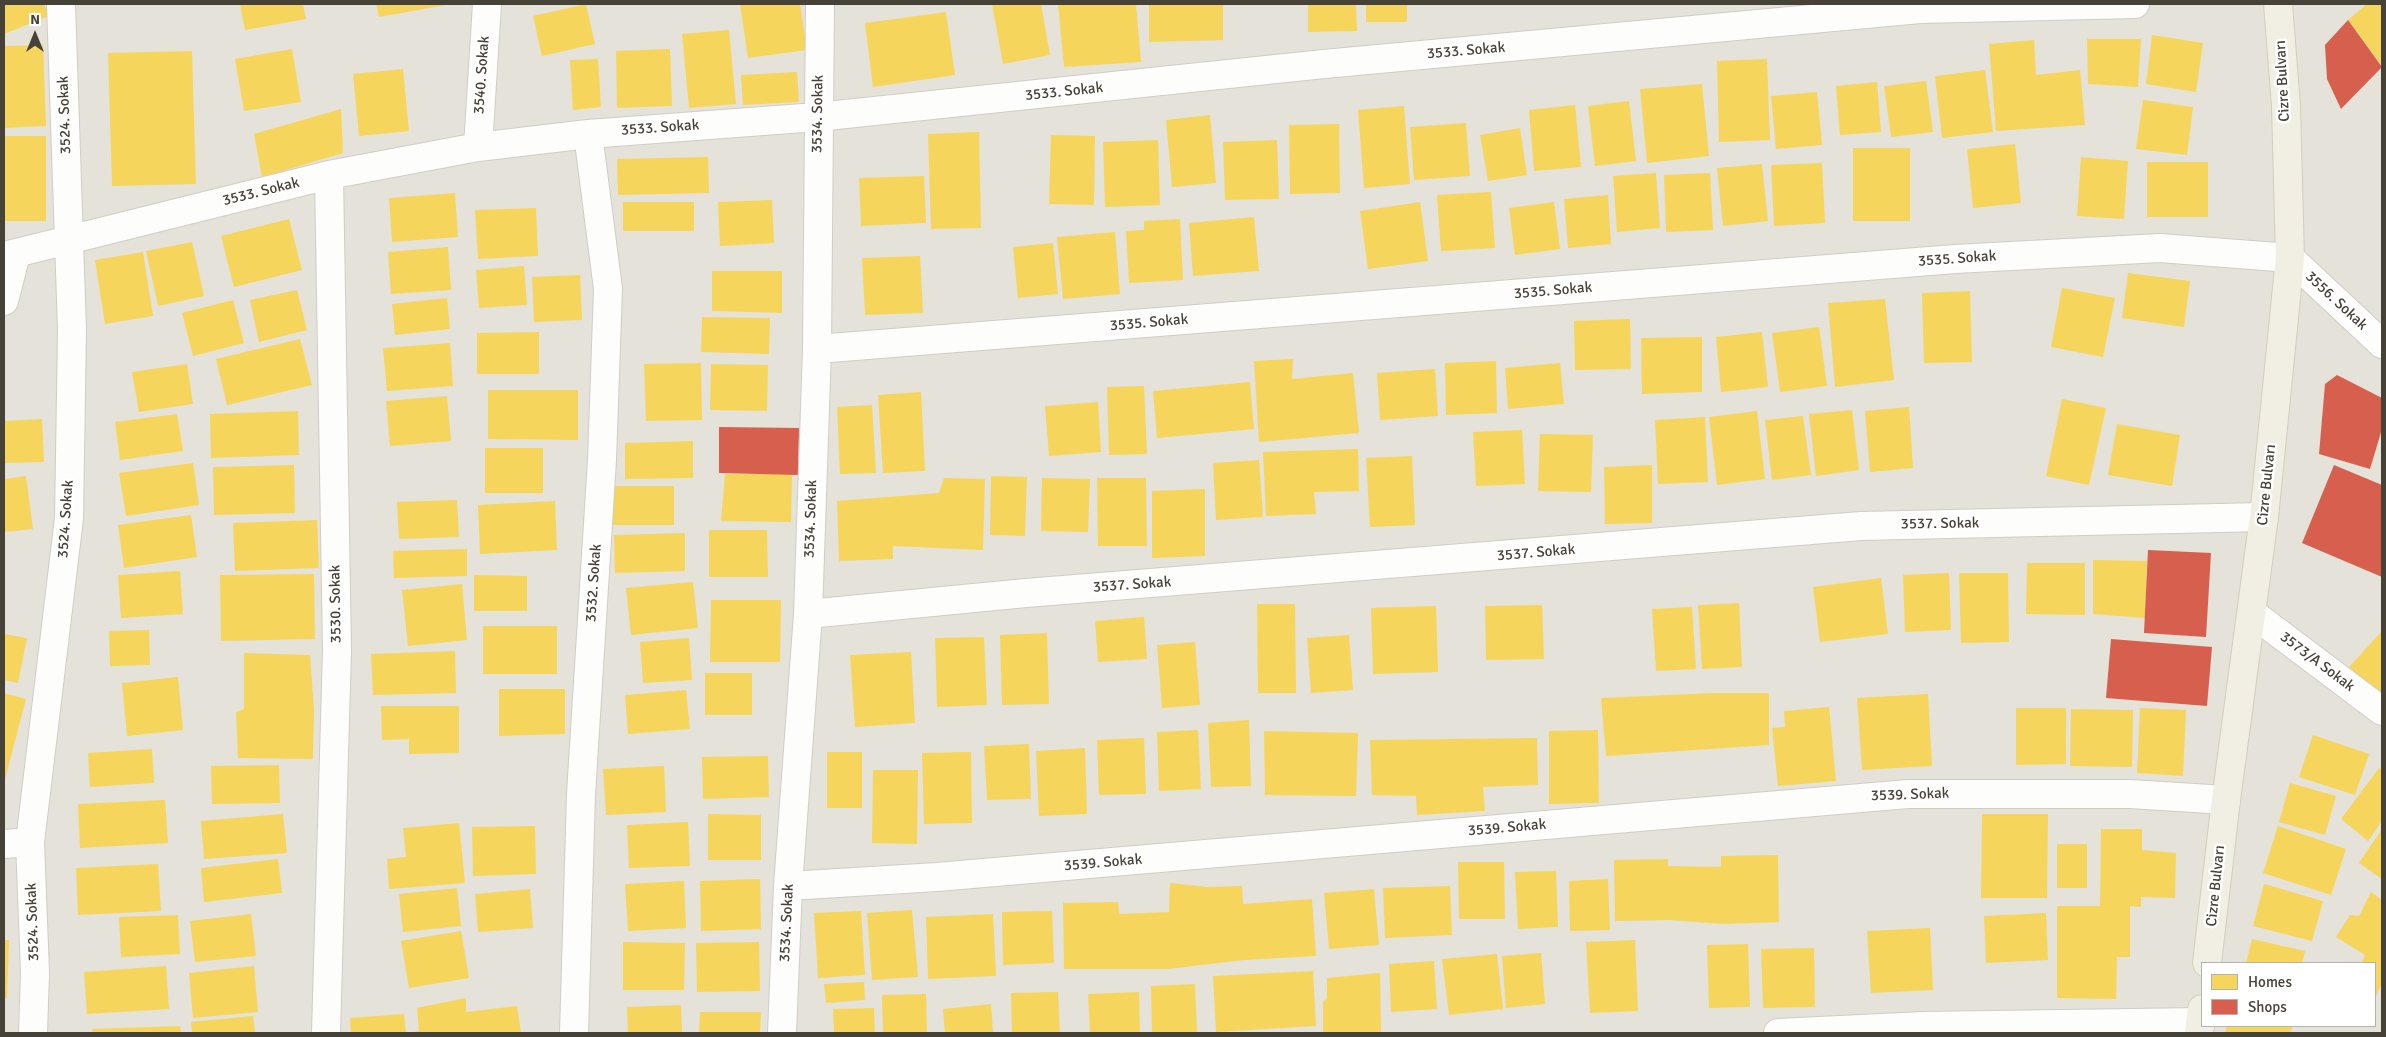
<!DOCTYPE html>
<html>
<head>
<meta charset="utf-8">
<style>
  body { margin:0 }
  #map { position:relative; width:2386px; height:1037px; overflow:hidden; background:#f1f0eb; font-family:Signika,sans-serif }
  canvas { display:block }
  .frame { position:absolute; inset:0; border:5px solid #474237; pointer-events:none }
  .legend { position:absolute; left:2201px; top:962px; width:175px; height:65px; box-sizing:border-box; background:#fff; border:1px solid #b5b3af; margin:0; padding:6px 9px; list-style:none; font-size:15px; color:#474237 }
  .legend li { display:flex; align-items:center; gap:10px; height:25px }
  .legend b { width:25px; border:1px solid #b5b3af }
  .north { position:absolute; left:10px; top:10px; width:50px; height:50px; -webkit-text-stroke:4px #fff; paint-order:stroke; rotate:0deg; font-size:14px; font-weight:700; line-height:20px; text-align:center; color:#474237 }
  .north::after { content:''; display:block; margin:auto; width:18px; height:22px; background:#474237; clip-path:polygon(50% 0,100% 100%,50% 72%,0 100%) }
</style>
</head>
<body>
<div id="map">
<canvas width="2386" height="1037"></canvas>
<div class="frame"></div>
<ul class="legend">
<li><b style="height:14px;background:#f6d55c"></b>Homes</li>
<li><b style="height:14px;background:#d6604d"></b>Shops</li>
</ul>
<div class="north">N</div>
</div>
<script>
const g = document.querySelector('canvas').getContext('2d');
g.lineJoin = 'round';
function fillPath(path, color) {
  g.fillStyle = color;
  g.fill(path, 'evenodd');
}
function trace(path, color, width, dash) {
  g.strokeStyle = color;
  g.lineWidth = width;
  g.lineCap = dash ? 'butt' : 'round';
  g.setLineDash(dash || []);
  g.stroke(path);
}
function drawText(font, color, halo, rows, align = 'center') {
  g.font = font + ' Signika,sans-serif';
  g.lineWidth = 5;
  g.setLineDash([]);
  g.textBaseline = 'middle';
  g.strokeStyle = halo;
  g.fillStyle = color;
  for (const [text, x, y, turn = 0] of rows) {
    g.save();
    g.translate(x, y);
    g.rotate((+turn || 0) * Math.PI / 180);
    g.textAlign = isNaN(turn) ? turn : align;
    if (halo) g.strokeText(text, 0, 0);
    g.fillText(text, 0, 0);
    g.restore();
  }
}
fillPath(new Path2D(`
  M4,4H2382V1033H4ZM2202,963H2375V1026H2202Z`), '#e5e2d9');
fillPath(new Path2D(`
  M4,4H44L49,16L4,34Z
  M240,4H303L306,19L245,30Z
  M376,4H446V5L379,17Z
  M586,4L595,44L542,56L533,16Z
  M740,4H800L807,50L748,58Z
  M992,4H1041L1050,55L1003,64Z
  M1058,4H1136L1141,62L1064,67Z
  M1149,4H1223V40L1149,42Z
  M1308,4H1356L1357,31L1308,32Z
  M1366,4H1407V22H1366Z
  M2367,4H2382V66L2348,20Z
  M946,12L955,75L873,87L865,23Z
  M729,30L736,104L689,108L682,34Z
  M2152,35L2203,43L2196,92L2146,84Z
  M2087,39H2141L2138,87L2088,84Z
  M2034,40L2036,75L2080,70L2085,125L1996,131L1989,44Z
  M43,45L46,126L4,128V46Z
  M292,49L301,102L244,111L235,59Z
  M670,49L672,106L617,108L616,51Z
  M192,51L196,184L112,186L108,53Z
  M598,59L601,107L573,110L570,60Z
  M1767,59L1770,140L1719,142L1717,61Z
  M403,69L409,131L359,136L353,74Z
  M1985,70L1993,132L1942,138L1935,76Z
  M797,72L799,102L743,105L741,75Z
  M1926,81L1933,132L1891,137L1884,86Z
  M1877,82L1881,132L1840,135L1836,86Z
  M1702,84L1709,156L1647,163L1640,89Z
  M1817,92L1822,145L1776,149L1771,96Z
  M2143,100L2193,107L2187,155L2136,149Z
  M1629,101L1636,161L1595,166L1588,106Z
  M1575,105L1581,167L1534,171L1529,110Z
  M1404,106L1410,184L1364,188L1358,110Z
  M341,109L343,153L262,177L254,134Z
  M1210,115L1216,183L1172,187L1166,120Z
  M1466,123L1470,176L1414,180L1410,127Z
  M1339,124L1340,193L1290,194L1289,125Z
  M1520,128L1527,175L1488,181L1480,135Z
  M979,132L981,228L931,229L928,134Z
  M1051,135L1095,136L1094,205L1049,204Z
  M4,136H46V221H4Z
  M1158,140L1160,205L1105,207L1103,142Z
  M1277,140L1279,199L1225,200L1223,142Z
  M2015,144L2021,203L1973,208L1967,149Z
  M1853,148H1910V221H1853Z
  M708,157L709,193L618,195L617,159Z
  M2081,157L2128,161L2124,219L2077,216Z
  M2147,162H2208V217H2147Z
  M1822,163L1825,223L1774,226L1771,165Z
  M1762,164L1768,221L1723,226L1717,168Z
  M1656,173L1660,228L1617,232L1613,176Z
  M1710,173L1713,230L1666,232L1664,175Z
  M924,176L926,223L861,226L859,178Z
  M1491,192L1495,248L1441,251L1437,195Z
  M455,193L458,237L392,242L389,198Z
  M1608,195L1611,244L1568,248L1564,199Z
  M772,200L774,243L720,246L718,202Z
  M623,202H694V231H623Z
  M1420,202L1428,261L1368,269L1360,211Z
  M1554,202L1560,249L1515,255L1509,208Z
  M536,208L538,256L478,259L475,210Z
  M1254,217L1259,271L1193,276L1189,223Z
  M289,219L302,270L234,287L221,236Z
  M1180,219L1183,280L1129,283L1126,231L1144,230V221Z
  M1115,232L1120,294L1063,299L1057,237Z
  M192,242L204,296L158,306L146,251Z
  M1053,243L1058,294L1018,298L1013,247Z
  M448,247L451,290L391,294L388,252Z
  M143,252L153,316L105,324L95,260Z
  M920,256L923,313L865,315L862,258Z
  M524,266L527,305L479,308L476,270Z
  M712,271H782V313L712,311Z
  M2128,273L2190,281L2184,327L2122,318Z
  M580,275L582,320L534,322L532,277Z
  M2062,288L2115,298L2103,357L2051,347Z
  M297,290L307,330L259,342L250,300Z
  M1970,291L1972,362L1924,363L1922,293Z
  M447,298L450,329L395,335L392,304Z
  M1885,299L1894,380L1835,387L1828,303Z
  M233,300L244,343L193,356L182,313Z
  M702,317L770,318L769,354L701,352Z
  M1630,319L1631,369L1575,370L1574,321Z
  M1819,327L1827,386L1780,392L1772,333Z
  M539,332V374H477V333Z
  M1762,332L1768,387L1721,392L1716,337Z
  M1702,337V392L1642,394L1641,338Z
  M300,339L312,385L227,405L216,359Z
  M450,343L453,386L387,391L383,348Z
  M1293,359L1292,379L1353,373L1359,433L1259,442L1254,361Z
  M1496,361L1497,413L1446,415L1445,363Z
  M701,363L702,420L646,421L644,364Z
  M1560,363L1564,404L1508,409L1505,368Z
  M187,364L193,404L139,412L132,372Z
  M711,364L768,365L767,411L710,410Z
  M1435,369L1438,416L1380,420L1377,373Z
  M1250,382L1254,429L1157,438L1153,391Z
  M1144,386L1147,454L1109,455L1107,387Z
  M488,390H578V440L488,439Z
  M921,392L925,471L883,473L878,395Z
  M447,396L451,441L390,446L386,401Z
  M2062,399L2106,408L2089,485L2046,476Z
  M1098,402L1101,452L1049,456L1045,406Z
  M872,405L876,473L840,474L837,407Z
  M1909,407L1913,468L1870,472L1865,411Z
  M1852,410L1859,470L1816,476L1809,414Z
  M298,411L299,455L211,458L210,414Z
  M1757,411L1765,479L1717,485L1709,417Z
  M177,414L183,451L120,460L115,422Z
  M1803,416L1811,475L1772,480L1765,420Z
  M1705,417L1708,482L1658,484L1655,420Z
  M42,419L44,462L4,463V421Z
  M2117,424L2180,435L2172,486L2108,475Z
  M1522,430L1525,484L1476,486L1473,432Z
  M1540,434L1593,435L1591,492L1538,491Z
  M693,441V478L625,479V443Z
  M485,448H543V493H485Z
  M1358,449L1359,491L1314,492L1316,514L1266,516L1263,452Z
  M1412,456L1415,525L1370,527L1366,458Z
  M1259,460L1263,517L1216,520L1213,463Z
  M193,463L199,505L126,516L119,473Z
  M294,465L295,513L214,515L213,467Z
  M1652,465V523L1605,524L1604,467Z
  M725,474H792L791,522L721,521Z
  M26,476L33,529L4,532V479Z
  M991,476L1027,477L1025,536L990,535Z
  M944,478L985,479L983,550L893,546V559L839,561L837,501L939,493Z
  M1042,478L1090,479L1088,532L1041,531Z
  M1097,478H1146L1147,546H1098Z
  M612,486H674V525H612Z
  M1205,489V556L1152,558V491Z
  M457,500L459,537L399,539L397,502Z
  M555,501L557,550L480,554L478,505Z
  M191,515L197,557L124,568L118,525Z
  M317,520L319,568L235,571L233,523Z
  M709,530H767L768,577H709Z
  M685,533V571L615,573L614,535Z
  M467,549V576L394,578L393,551Z
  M2093,560L2147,561L2145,618L2093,614Z
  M2027,563H2085V615L2026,614Z
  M180,571L183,614L121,618L118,575Z
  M1949,573L1951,630L1905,632L1903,575Z
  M1959,573H2008L2009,642L1961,643Z
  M314,574L315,639L221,641L220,575Z
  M474,575L527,576V611H474Z
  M1881,578L1888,634L1820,642L1813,587Z
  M693,582L698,628L631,635L626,588Z
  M462,584L467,640L408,646L402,590Z
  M711,600H781L780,662H710Z
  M1739,603L1742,667L1702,669L1698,605Z
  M1257,604H1295L1296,693H1258Z
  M1542,605L1544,659L1486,660L1485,606Z
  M1436,606L1438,672L1373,674L1371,608Z
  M1692,607L1696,669L1656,671L1652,609Z
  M1144,617L1147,659L1098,662L1095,621Z
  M483,626H557V674H483Z
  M149,630L150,665L110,666L109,631Z
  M2382,631V695L2381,696L2349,667Z
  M1047,633L1049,704L1002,705L1000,635Z
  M4,634L27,638L18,683L4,680Z
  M1349,635L1353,690L1311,693L1307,638Z
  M984,637L987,705L937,707L935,638Z
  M689,638L692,680L643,683L640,642Z
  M1195,642L1200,705L1162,708L1157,645Z
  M455,651L456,693L373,695L371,654Z
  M911,652L915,723L855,727L850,655Z
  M244,653L310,655L314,710L313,759L238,758L236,712L244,709Z
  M705,673H752V715H705Z
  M178,677L183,730L127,736L122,683Z
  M499,689H565V734L499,736Z
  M686,690L690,729L628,734L625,695Z
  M4,693L26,699L4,783Z
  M1714,693H1769V745L1606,756L1601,698Z
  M1928,694L1932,766L1862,770L1857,698Z
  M381,706H459V753L409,754V739L382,740Z
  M1829,707L1836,781L1778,786L1772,728L1785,727L1784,711Z
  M2016,708H2066V764L2016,765Z
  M2140,708L2186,710L2183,776L2137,773Z
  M2071,709L2133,710L2132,767L2070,766Z
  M1249,720L1251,786L1211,787L1208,723Z
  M1198,730L1201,789L1159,791L1157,732Z
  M1598,730L1599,803L1549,804V731Z
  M1264,731L1358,733L1356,796L1265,795Z
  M2313,735L2369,754L2355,795L2299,777Z
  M1144,738L1146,794L1099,795L1097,740Z
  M1537,738L1538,785L1483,787L1485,811L1417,815L1416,796L1372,795L1370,740Z
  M1029,744L1031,799L987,800L984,746Z
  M1085,748L1087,814L1039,816L1036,751Z
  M152,749L154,783L90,787L88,753Z
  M827,752H862V808H827Z
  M971,752L972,823L924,824L922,753Z
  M768,756L769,797L703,799L702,757Z
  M279,765L280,803L212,804L211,766Z
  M664,766L666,812L606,815L603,769Z
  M2379,768L2382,770V821L2368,841L2341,819Z
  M873,770H918L917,844L872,843Z
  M2290,783L2336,796L2325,835L2279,822Z
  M165,800L168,843L80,848L78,804Z
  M283,814L287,853L204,859L201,821Z
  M708,814L761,815V860H708Z
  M1982,814H2048L2047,898H1981Z
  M688,822L690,866L629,868L627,825Z
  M459,823L465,883L389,889L387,859L406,857L403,828Z
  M535,826L536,874L473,876L472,827Z
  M2278,826L2346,849L2331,895L2263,873Z
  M2101,829H2142V850L2176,853L2175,898L2141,897V907L2130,906V957H2117L2116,999L2057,998V906H2100Z
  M2382,829V879L2359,863Z
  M2057,844H2087V888H2057Z
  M1778,855L1779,922L1723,924L1669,920L1615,921L1614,860L1668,859V866L1721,867V856Z
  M278,859L282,893L204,902L201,868Z
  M1458,862H1504L1505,919H1459Z
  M158,864L161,911L78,915L76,868Z
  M1556,871L1558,927L1518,929L1515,872Z
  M760,879L761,929L701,931L700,881Z
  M1608,879L1610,930L1570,931L1569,881Z
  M684,881L686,928L628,931L625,884Z
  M1170,883L1207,887L1242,886L1243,904L1312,899L1316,956L1244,960L1168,969H1064L1063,903L1118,902L1119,914L1169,912Z
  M2264,884L2323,901L2312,941L2253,926Z
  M1450,886L1452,935L1385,938L1383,888Z
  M457,888L461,926L403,932L399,894Z
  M530,889L533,928L478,932L475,894Z
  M1374,889L1379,945L1329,949L1324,893Z
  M2371,892L2382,900V983L2375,999V963H2362L2365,955L2336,937L2350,915L2359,916Z
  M912,910L918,977L872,980L867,913Z
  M861,911L865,975L818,978L814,913Z
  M1052,911L1054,963L1003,965L1002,912Z
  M2046,913L2048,960L1986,963L1984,916Z
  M251,914L256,956L195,962L190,921Z
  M993,914L996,976L928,979L926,917Z
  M178,915L180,954L121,957L119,917Z
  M1930,928L1933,990L1871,993L1867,931Z
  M461,931L469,978L409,988L401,941Z
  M2252,939L2305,951L2302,963H2246Z
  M4,940H9L7,998H4Z
  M1635,940L1638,1011L1590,1013L1586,942Z
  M623,942L685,943L684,990H623Z
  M759,942L760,991L697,992L696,943Z
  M1748,944L1750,1007L1709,1008L1707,945Z
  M1814,948L1815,1007L1763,1008L1761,949Z
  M1541,953L1545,1004L1506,1008L1502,956Z
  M1497,954L1503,1009L1449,1015L1442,959Z
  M1434,961L1437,1009L1391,1012L1389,964Z
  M166,966L169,1009L87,1014L84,972Z
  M254,966L258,1012L193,1018L189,973Z
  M1313,971L1316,1026L1216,1032L1213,976Z
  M1380,973L1381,1033H1323V1002L1327,998V978Z
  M864,982L865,1000L826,1003L824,984Z
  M1195,984L1197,1033H1152L1151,986Z
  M1058,992L1060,1033H1012L1011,993Z
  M1139,992L1140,1033H1090L1088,994Z
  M926,994L927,1033H883L882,995Z
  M466,998V1012L517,1006L521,1033H408L419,1031L417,1008Z
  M991,1004L993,1033H945L943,1009Z
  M681,1005L682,1033H628L627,1007Z
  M874,1008L875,1033H834L833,1009Z
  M700,1012H761L760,1033H699Z
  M404,1014L406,1033H351L350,1018Z
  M253,1016L255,1033H192L191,1022Z
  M180,1026L181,1033H93L92,1029Z
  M2227,1026H2293L2290,1033H2225Z`), '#f6d55c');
fillPath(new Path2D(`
  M2348,20L2382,67L2341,109L2327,79L2325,45Z
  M2337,375L2382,398V429L2370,469L2319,454L2325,384Z
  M719,427L799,428L798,475L719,473Z
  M2334,465L2382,485V577L2302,543Z
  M2148,550L2211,553L2206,637L2144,633Z
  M2111,639L2212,647L2207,706L2106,698Z`), '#d6604d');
const minor = new Path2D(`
  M478,147L487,4
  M4,256L329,175L478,147L588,134L817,117L1324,64L1920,9L2135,4
  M4,301L16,254
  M817,349L1955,259L2160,248L2290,258L2382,344
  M2252,613L2382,711
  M808,614L1026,593L1861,526L2264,517
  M4,844L30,842
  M788,886L937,877L1908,794H2130L2226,800
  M33,1033L35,973L30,842L69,518L72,330L61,4
  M326,1033L337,650L329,175
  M574,1033L581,794L602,460L608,289L588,134
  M782,1033L788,886L808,614L817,349L820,4
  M1778,1033L1923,1026L2201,1022`);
const major = new Path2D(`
  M2207,963L2226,800L2264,517L2290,258L2286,106L2278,4
  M2199,1033L2202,1009`);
trace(minor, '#cfcdc8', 30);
trace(major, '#d3cdb9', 30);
trace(minor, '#fdfdfc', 28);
trace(major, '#f1eee4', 28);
drawText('15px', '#474237', '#fff', [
  ["3533. Sokak",1466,51,-5],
  ["3540. Sokak",482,75,-86],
  ["Cizre Bulvarı",2283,81,-93],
  ["3533. Sokak",1064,92,-6],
  ["3534. Sokak",818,114,-89],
  ["3524. Sokak",65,115,-92],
  ["3533. Sokak",660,128,-4],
  ["3533. Sokak",261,192,-14],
  ["3535. Sokak",1957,259,-4],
  ["3535. Sokak",1553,291,-5],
  ["3556. Sokak",2336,301,43],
  ["3535. Sokak",1149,323,-5],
  ["Cizre Bulvarı",2267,485,-84],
  ["3524. Sokak",66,519,-86],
  ["3534. Sokak",811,519,-88],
  ["3537. Sokak",1940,524,-1],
  ["3537. Sokak",1536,553,-5],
  ["3532. Sokak",594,583,-86],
  ["3537. Sokak",1132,585,-4],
  ["3530. Sokak",336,604,-91],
  ["3573/A Sokak",2317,662,37],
  ["3539. Sokak",1910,795,-2],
  ["3539. Sokak",1507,828,-5],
  ["3539. Sokak",1103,863,-5],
  ["Cizre Bulvarı",2216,886,-84],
  ["3524. Sokak",33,922,-92],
  ["3534. Sokak",787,923,-87]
]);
</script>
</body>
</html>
